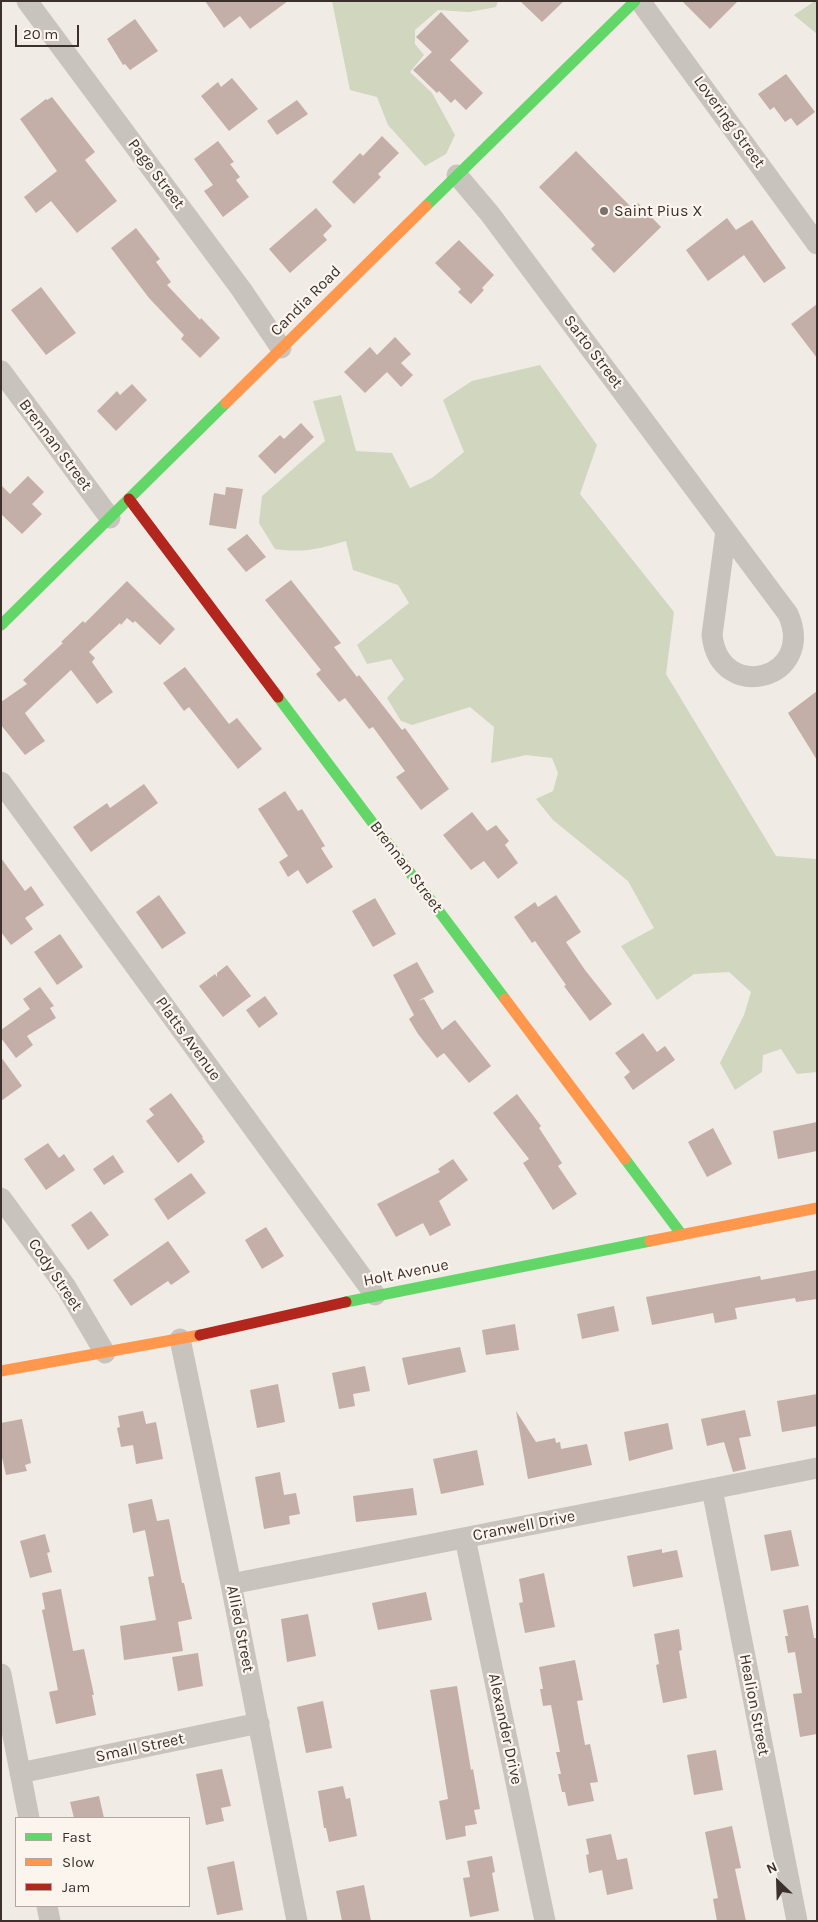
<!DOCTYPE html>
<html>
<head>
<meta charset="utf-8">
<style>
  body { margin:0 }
  #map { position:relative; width:818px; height:1922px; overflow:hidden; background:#f0ebe5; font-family:Karla,sans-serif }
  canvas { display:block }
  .frame { position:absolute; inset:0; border:2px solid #3b302b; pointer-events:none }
  .legend { position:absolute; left:15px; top:1817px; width:175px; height:90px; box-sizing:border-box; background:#fbf5ee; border:1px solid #aea6a0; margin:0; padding:6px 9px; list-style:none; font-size:15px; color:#3b302b }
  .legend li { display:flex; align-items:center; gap:10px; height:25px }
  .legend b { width:25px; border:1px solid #aea6a0 }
  .north { position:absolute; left:753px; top:1857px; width:50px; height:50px; -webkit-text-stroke:4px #fbf5ee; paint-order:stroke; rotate:336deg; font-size:14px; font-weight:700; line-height:20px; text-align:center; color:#3b302b }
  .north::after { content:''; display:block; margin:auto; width:18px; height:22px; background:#3b302b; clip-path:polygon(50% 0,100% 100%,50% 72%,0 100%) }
  .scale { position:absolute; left:15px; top:25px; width:64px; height:22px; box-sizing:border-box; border:2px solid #3b302b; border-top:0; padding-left:6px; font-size:15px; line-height:18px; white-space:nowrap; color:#3b302b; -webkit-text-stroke:4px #fbf5ee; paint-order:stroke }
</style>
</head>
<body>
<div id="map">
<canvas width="818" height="1922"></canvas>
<div class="frame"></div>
<ul class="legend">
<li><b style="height:6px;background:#63d668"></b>Fast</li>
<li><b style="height:6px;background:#ff974d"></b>Slow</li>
<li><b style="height:6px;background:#b3261e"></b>Jam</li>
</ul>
<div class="north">N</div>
<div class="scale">20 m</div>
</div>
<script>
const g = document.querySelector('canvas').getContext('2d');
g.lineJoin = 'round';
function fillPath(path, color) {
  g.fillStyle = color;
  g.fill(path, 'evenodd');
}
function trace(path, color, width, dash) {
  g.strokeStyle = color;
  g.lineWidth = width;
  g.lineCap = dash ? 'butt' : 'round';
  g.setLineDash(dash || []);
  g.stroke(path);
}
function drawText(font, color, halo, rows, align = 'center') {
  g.font = font + ' Karla,sans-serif';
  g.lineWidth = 4.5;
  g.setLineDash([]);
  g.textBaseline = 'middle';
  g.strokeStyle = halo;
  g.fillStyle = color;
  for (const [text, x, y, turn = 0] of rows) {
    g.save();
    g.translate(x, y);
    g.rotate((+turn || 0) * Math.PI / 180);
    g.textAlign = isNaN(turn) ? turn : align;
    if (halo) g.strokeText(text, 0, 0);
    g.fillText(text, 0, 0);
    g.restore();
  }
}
fillPath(new Path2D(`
  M332,1H498L496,7L469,12L438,10L415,30V44L424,55L410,72L432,93L455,135L446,154L425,166L388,125L377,97L350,90Z
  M815,1H817V34L794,15Z
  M540,365L597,445L580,494L674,612L666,674L776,856L817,859V1072L797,1074L781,1049L763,1055L762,1072L735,1090L720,1063L744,1015L751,992L729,972L694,974L657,1000L621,946L654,928L628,881L553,820L536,799L553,791L558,773L552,758L526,755L491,763L494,727L470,707L412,725L401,721L387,698L404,679L391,659L367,664L357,645L409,603L398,585L353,570L346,541C319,549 304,553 275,549L259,523L262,496L325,441L313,401L341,395L356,451L392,453L410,488L432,478L464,452L443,400L472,381Z`), '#d1d6bf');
fillPath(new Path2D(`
  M205,1H288L250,29L240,16L224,28Z
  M520,1H564L542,22Z
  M682,1H738L710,29Z
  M441,12L469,41L450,60L483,93L466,110L455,99L451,103L439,91L437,93L413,70L432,52L416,37Z
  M135,19L158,51L130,70L125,64L123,65L107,39Z
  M786,74L815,112L797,126L791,118L785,122L774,107L770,110L758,94Z
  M232,78L258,109L229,131L201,96L218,82L221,87Z
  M52,97L95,152L85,160L117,201L77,233L51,201L36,213L24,197L57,171L20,119L46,99L47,100Z
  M297,100L308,114L277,135L267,121Z
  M382,136L399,153L378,174L381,177L354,204L332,182L360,153L363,156Z
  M218,141L234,162L230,164L240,177L236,180L249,197L223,217L204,191L213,185L194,159Z
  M576,151L633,209L638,203L661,227L614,273L591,249L595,245L539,187Z
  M316,208L332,226L323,235L327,240L290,273L269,249Z
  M727,218L736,230L752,220L786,268L764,283L744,255L708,281L686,250Z
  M136,228L160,259L156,262L171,282L167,285L200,320L201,318L220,338L200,358L181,339L184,335L149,298L111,248Z
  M459,240L494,275L482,288L484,290L471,304L458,292L461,289L435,263Z
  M41,287L76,333L46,355L11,310Z
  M817,304V358L791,324Z
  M395,337L411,354L401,363L413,375L401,387L387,372L365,393L344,372L370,347L377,355Z
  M132,384L147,400L116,431L97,411L117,391L120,395Z
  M301,423L314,437L275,474L258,456L280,435L284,439Z
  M28,476L44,492L32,504L42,514L22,534L1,514V485L10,494Z
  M226,487L243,489L236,529L209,525L214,493L225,495Z
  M247,534L266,557L246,572L227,549Z
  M291,580L341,643L334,647L357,677L359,675L402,730L405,728L449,789L421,810L396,777L405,771L373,727L369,729L345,698L339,702L316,674L321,670L265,600Z
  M127,581L175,629L160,645L135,621L133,623L127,618L121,625L120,623L89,652L95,658L92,662L113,692L97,704L71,670L25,713L45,741L25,755L1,725V702L27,684L23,680L63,643L61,642L83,621L85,623Z
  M185,667L229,724L237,718L262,749L238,769L189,707L184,711L163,683Z
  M817,691V760L788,713Z
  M144,784L158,803L91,852L73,827L107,803L110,808Z
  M285,791L298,811L302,809L325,846L321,848L333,867L307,884L298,870L288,877L279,862L288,856L258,809Z
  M472,812L487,831L496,825L509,841L505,845L518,863L498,879L484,861L471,870L443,835Z
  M1,858L25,891L31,886L44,905L25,918L33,929L11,945L1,932Z
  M159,895L186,933L162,949L136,912Z
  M556,895L581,932L566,942L585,970L612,1004L590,1021L564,986L566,985L535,941L532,943L514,917L535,902L538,907Z
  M375,898L396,934L373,947L352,911Z
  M60,934L83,967L57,985L34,952Z
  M417,962L434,992L418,1001L424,999L442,1030L455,1020L491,1066L469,1083L444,1053L437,1058L418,1034L409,1019L414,1015L393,975Z
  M227,965L251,996L223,1017L199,986L215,974L217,977V973Z
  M40,987L54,1006L50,1008L56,1018L27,1036L33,1045L16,1058L1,1038V1030L30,1009L23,999Z
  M265,996L278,1014L259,1028L246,1010Z
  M643,1033L657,1052L665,1046L675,1060L633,1090L624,1077L630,1072L615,1053Z
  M1,1057L22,1086L1,1101Z
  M171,1093L203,1137L202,1138L205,1142L178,1163L146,1121L154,1115L149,1109Z
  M517,1094L541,1126L539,1128L562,1163L558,1166L577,1194L553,1210L523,1163L529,1159L493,1113Z
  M817,1122V1151L778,1159L773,1131Z
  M713,1128L732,1164L707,1177L688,1142Z
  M48,1143L59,1158L64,1154L75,1170L46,1190L24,1159Z
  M113,1155L124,1172L104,1185L93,1169Z
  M453,1159L468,1180L439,1201L451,1225L430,1236L423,1223L396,1237L377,1204L440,1172L438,1169Z
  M191,1173L206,1193L168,1220L154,1199Z
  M91,1211L109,1235L88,1250L71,1225Z
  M266,1227L284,1256L262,1269L245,1240Z
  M168,1241L190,1272L171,1285L168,1281L131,1306L113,1280Z
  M817,1270V1299L796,1302L795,1298L735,1308L737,1319L715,1323L713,1313L652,1325L646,1297L760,1276L761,1280Z
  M614,1306L619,1331L582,1339L577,1314Z
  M515,1324L519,1350L486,1355L482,1330Z
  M460,1347L466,1372L408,1385L402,1358Z
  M365,1366L370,1391L353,1394L355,1406L339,1409L332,1373Z
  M278,1384L285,1422L257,1428L250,1390Z
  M817,1394V1426L782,1432L777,1401Z
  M745,1410L751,1436L739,1438L746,1469L733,1472L724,1442L707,1446L701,1419Z
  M143,1411L146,1424L156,1422L163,1459L136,1464L133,1445L121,1447L117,1428L120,1427L118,1416Z
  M516,1411L536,1442L555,1438L556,1443L560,1442L561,1449L587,1444L592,1465L528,1479Z
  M22,1419L31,1463L25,1465L27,1471L6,1475L1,1453V1423Z
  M668,1423L673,1449L629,1461L624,1432Z
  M477,1450L484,1485L441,1494L433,1459Z
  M280,1472L284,1495L296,1493L300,1514L289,1516L290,1524L264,1529L255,1477Z
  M413,1488L417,1515L356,1522L353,1496Z
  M152,1499L157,1521L169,1519L182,1583H184L192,1619L178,1622L183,1651L124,1660L120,1626L156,1620L148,1577L154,1576L145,1530L133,1533L128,1504Z
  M791,1530L799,1566L771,1571L764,1535Z
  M45,1534L50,1552L47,1553L52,1572L30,1578L20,1541Z
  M662,1549V1553L677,1550L683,1577L633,1587L627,1556Z
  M544,1573L555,1627L525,1633L519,1603L523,1602L519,1579Z
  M61,1589L73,1651L84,1649L94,1695H92L96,1715L56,1724L49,1692L58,1690L42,1610L45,1609L42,1593Z
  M426,1592L432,1620L378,1630L372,1603Z
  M808,1605L814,1638H817V1734L800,1737L793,1694L802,1693L795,1652L788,1653L785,1636H788L783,1610Z
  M308,1614L316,1656L287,1662L281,1619Z
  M679,1629L682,1650L679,1651L687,1698L663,1703L656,1665L659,1664L654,1634Z
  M198,1653L203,1686L178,1691L172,1657Z
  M575,1660L583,1700L577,1701L585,1745L590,1744L598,1782L590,1783L594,1801L568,1806L565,1792H562L558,1774H561L556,1752H560L551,1705L543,1706L540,1689H543L539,1667Z
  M457,1686L471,1770L473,1769L480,1809L474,1810L477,1824L465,1826L466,1836L446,1840L439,1801L448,1799L430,1690Z
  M323,1701L332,1748L306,1753L297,1707Z
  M716,1750L723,1790L694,1795L687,1755Z
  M222,1769L231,1806L221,1808L224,1821L206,1825L196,1774Z
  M343,1786L346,1799L350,1798L357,1836L329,1842L326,1828H324L318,1791Z
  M99,1796L104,1818H74L70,1802Z
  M732,1826L741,1868L735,1869L746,1921H717L713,1899L718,1898L705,1832Z
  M611,1834L617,1860L627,1858L633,1889L607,1895L602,1870L589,1873L586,1855L589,1854L586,1839Z
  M492,1856L495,1872L492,1873L499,1911L470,1917L463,1878L470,1877L467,1861Z
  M234,1861L243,1910L217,1915L207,1867Z
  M364,1885L371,1921H342L336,1891Z`), '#c3afa7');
trace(new Path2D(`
  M27,1L241,289L281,348
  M640,1L817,244
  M457,175L490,214L788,614C817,679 720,705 712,635L726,531
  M1,371L110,518
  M1,782L375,1295
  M1,1198L66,1287L105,1353
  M180,1339L231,1584L297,1921
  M712,1489L797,1921
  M465,1538L545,1921
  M231,1584L817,1468
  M1,1674L29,1818
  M20,1773L259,1723
  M47,1906L50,1921`), '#c9c3be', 21);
trace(new Path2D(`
  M426,206L635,1
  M1,625L226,403
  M278,697L505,999
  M625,1159L682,1235
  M346,1302L650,1241`), '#63d668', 11);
trace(new Path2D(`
  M226,403L426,206
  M505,999L625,1159
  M650,1241L817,1208
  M1,1371L200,1335`), '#ff974d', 11);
trace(new Path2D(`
  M129,499L278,697
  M200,1335L346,1302`), '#b3261e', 11);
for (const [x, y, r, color] of [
  [604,211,5,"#7a716c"]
]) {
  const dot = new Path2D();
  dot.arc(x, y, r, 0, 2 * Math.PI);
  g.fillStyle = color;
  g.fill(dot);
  trace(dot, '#fbf5ee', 2);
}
drawText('16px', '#3b302b', '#fbf5ee', [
  ["Lovering Street",729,122,54],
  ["Page Street",156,174,53],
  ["Candia Road",306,301,-45],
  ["Sarto Street",593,352,53],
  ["Brennan Street",55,445,53],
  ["Brennan Street",406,867,53],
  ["Platts Avenue",188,1039,54],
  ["Holt Avenue",406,1273,-11],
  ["Cody Street",55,1275,56],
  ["Cranwell Drive",524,1526,-11],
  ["Allied Street",240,1629,79],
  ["Healion Street",754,1705,79],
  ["Alexander Drive",505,1729,78],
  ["Small Street",140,1748,-12]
]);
drawText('16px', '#3b302b', '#fbf5ee', [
  ["Saint Pius X",614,211]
], 'left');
</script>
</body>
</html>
